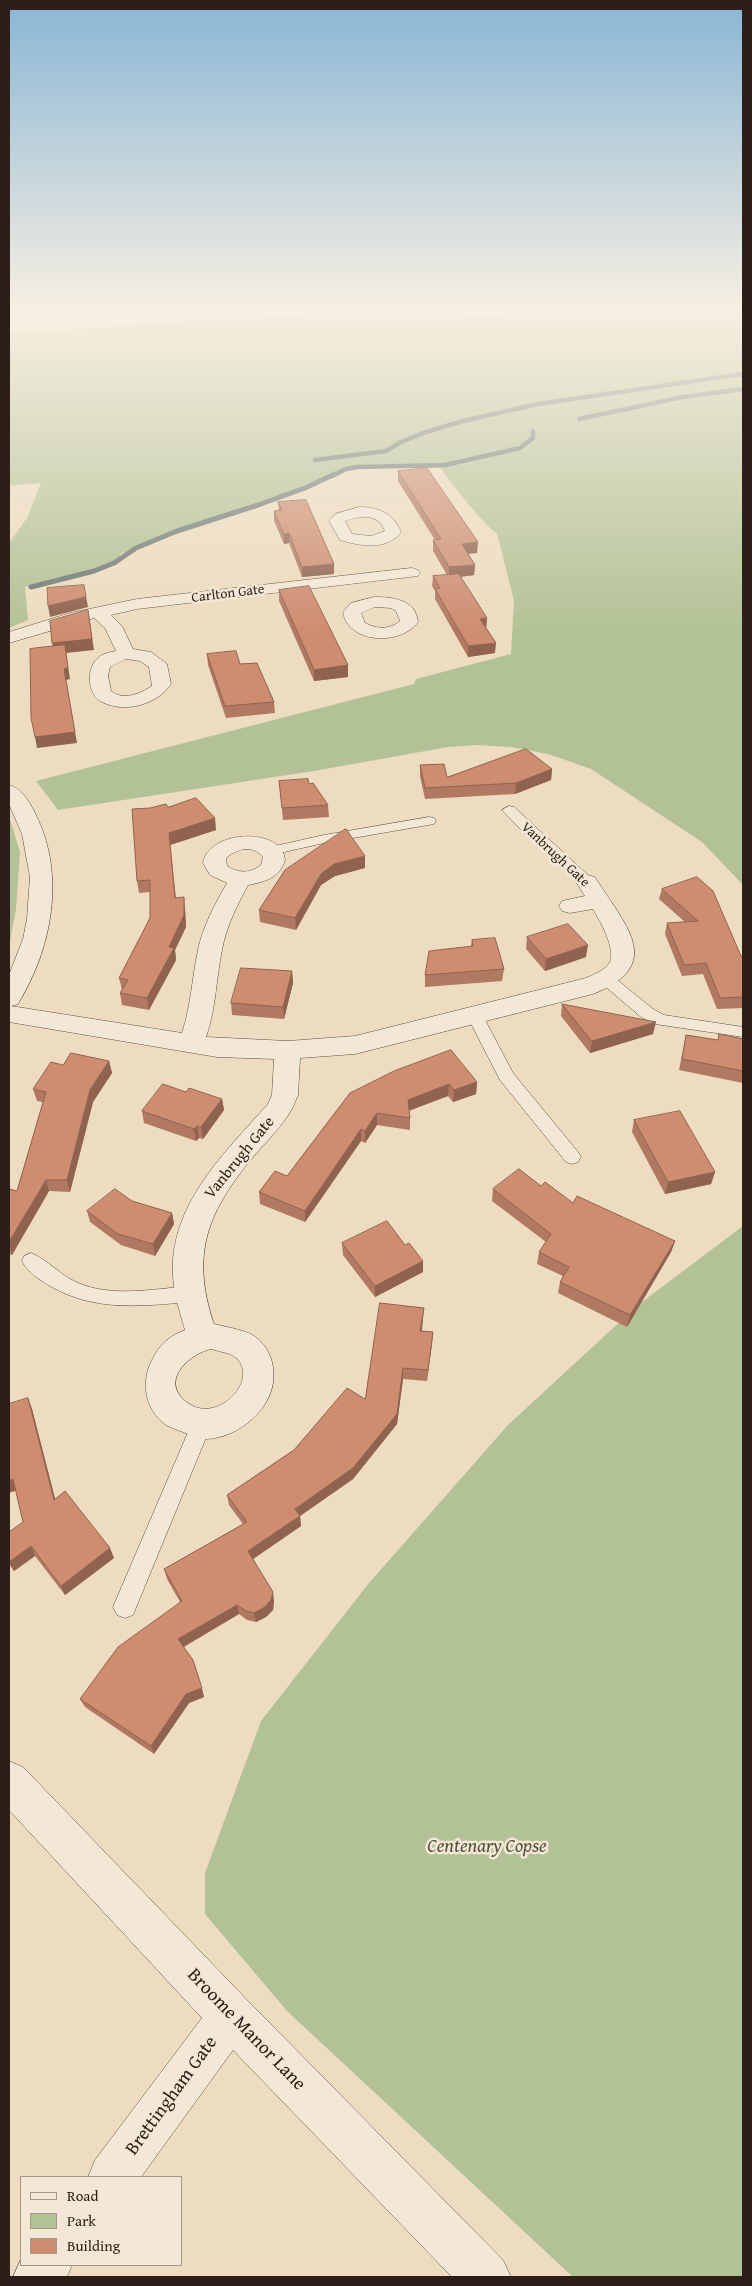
<!DOCTYPE html>
<html>
<head>
<meta charset="utf-8">
<style>
  body { margin:0 }
  #map { position:relative; width:752px; height:2286px; overflow:hidden; background:#eddcbf; font-family:"Gentium Book Plus",serif }
  canvas { display:block }
  .frame { position:absolute; inset:0; border:10px solid #2c1f19; pointer-events:none }
  .legend { position:absolute; left:20px; top:2176px; width:162px; height:90px; box-sizing:border-box; background:#f3e8d5; border:1px solid #a3988a; margin:0; padding:6px 9px; list-style:none; font-size:15px; color:#2c1f19 }
  .legend li { display:flex; align-items:center; gap:10px; height:25px }
  .legend b { width:25px; border:1px solid #a3988a }
</style>
</head>
<body>
<div id="map">
<canvas width="752" height="2286"></canvas>
<div class="frame"></div>
<ul class="legend">
<li><b style="height:6px;background:#f3e8d5"></b>Road</li>
<li><b style="height:14px;background:#b3c296"></b>Park</li>
<li><b style="height:14px;background:#ce8d71"></b>Building</li>
</ul>
</div>
<script>
const g = document.querySelector('canvas').getContext('2d');
g.lineJoin = 'round';
function fillPath(path, color) {
  g.fillStyle = color;
  g.fill(path, 'evenodd');
}
function trace(path, color, width, dash) {
  g.strokeStyle = color;
  g.lineWidth = width;
  g.lineCap = dash ? 'butt' : 'round';
  g.setLineDash(dash || []);
  g.stroke(path);
}
function drawText(font, color, halo, rows, align = 'center') {
  g.font = font + ' "Gentium Book Plus",serif';
  g.lineWidth = 5;
  g.setLineDash([]);
  g.textBaseline = 'middle';
  g.strokeStyle = halo;
  g.fillStyle = color;
  for (const [text, x, y, turn = 0] of rows) {
    g.save();
    g.translate(x, y);
    g.rotate((+turn || 0) * Math.PI / 180);
    g.textAlign = isNaN(turn) ? turn : align;
    if (halo) g.strokeText(text, 0, 0);
    g.fillText(text, 0, 0);
    g.restore();
  }
}
fillPath(new Path2D(`
  M372,311H418L431,319L558,311H743V885L702,842L591,769L548,754L511,747L477,745L448,747L314,771L58,810L36,781L414,684L416,679L511,654L514,601L497,533C485,527 450,482 441,468L347,467L285,495L120,554L121,562L72,578L25,587L28,620L9,628V543L27,518L41,483L9,486V334L153,323Z
  M9,816L20,852L16,909L9,946Z
  M743,1226V2277H573L287,2011L205,1914V1873L261,1721L369,1583L508,1425L638,1305Z`), '#b3c296');
trace(new Path2D(`
  M579,419L683,397L743,389
  M315,460L386,451L401,442L426,432L463,421L538,404L743,374
  M332,476L346,469L358,467L445,465L520,448L533,438V431`), '#6e7c78', 4.5);
trace(new Path2D(`
  M31,587L94,571L114,563L136,548L177,531L258,505L305,488L335,474`), '#6e7c78', 5);
const lane = new Path2D(`
  M509,806L514,807L592,879L594,882L592,885H582L523,832L502,810Z
  M429,817L434,818L436,821L434,824L324,843L271,855L264,851L266,848L324,835Z
  M605,973L610,974L653,1009L664,1015L743,1027V1037L655,1024L641,1017L600,982L597,978L600,974Z
  M475,1011L481,1012L483,1016L513,1073L578,1152L581,1157L578,1162L572,1164L566,1162L500,1080L467,1016L469,1012Z
  M31,1253C47,1259 60,1275 76,1282C110,1298 154,1289 190,1286L197,1288L200,1294L197,1300L190,1302C141,1306 95,1312 50,1286C40,1280 27,1272 22,1261L24,1256Z
  M202,1414L209,1416L212,1423L133,1615L125,1618L117,1615L113,1607L192,1423L195,1416Z`);
const street = new Path2D(`
  M359,507C379,507 393,513 401,532C388,551 359,546 340,540L329,521L335,514ZM359,517C372,516 380,519 385,531L371,536L352,534L345,521Z
  M412,568L418,570L420,573L418,576L137,609L111,615L122,626L133,649L151,652L167,664L171,684C158,704 125,714 102,702C87,695 86,668 98,658C102,654 110,652 116,651L105,628L94,618L9,643V632L70,613L137,599ZM126,659L140,661L149,667L152,686C140,694 123,701 111,691L108,676L110,667Z
  M374,597C392,597 416,599 418,622C401,646 348,644 343,612L351,603ZM375,607L391,608L396,611L400,621C390,630 376,629 365,623L361,613Z
  M9,785C22,788 30,803 36,815C66,876 52,948 18,1004L11,1006L182,1033C191,1006 192,978 198,950C203,926 215,904 227,883L210,875L203,863C209,829 283,827 285,860C280,878 264,882 248,885C237,906 226,927 222,950C216,979 216,1009 206,1037L288,1041L355,1036L586,978C593,975 606,970 610,962C616,949 600,921 593,909L570,913L562,911L559,906L562,901L585,896L576,882L579,877L587,875L595,877L598,882C628,928 664,966 593,994L355,1054L300,1058L298,1095L292,1109C282,1126 267,1141 254,1156C208,1211 190,1253 214,1324C226,1327 240,1329 251,1334C277,1349 280,1384 263,1407C249,1426 226,1440 201,1439C195,1438 189,1434 183,1432C178,1430 171,1428 166,1425C144,1409 141,1381 152,1360C159,1345 169,1336 185,1330C178,1307 171,1283 173,1259C178,1196 229,1148 268,1104L272,1095L274,1059L217,1057L9,1022V975L23,939L27,919L30,877L22,834L9,804ZM243,849C252,849 257,850 263,857L261,865C250,874 238,873 227,866L226,858L231,854ZM211,1349C217,1351 224,1352 230,1354C268,1373 215,1433 182,1398C162,1377 192,1353 211,1349Z
  M9,1761L23,1767L247,2000L503,2260L511,2277H452L233,2050L141,2177H88L95,2160L202,2018L9,1810Z
  M21,2259V2265H72L67,2277H13Z`);
trace(lane, '#5c4e42', 1);
trace(street, '#5c4e42', 1);
fillPath(lane, '#f3e8d5');
fillPath(street, '#f3e8d5');
fillPath(new Path2D(`
  M398,471L477,553L468,554L475,565L474,575L461,577L487,618L486,628L495,653L468,657L435,599V591L432,586L433,576L447,575L433,551V540H435L398,481Z
  M278,502L334,564V574L302,577L289,543L284,544L274,521V511H279Z
  M279,590L348,665V677L314,681L279,601Z
  M207,654L240,664L274,702L275,713L226,718L208,665Z
  M420,765L447,777L552,769L551,780L515,794L425,799L420,776Z
  M279,781L309,784L328,805L329,817L283,820Z
  M168,807L216,830L170,845L176,898L185,909L186,927L175,950L176,960L149,1010L122,1005L120,993L122,990L119,978L150,918V892L139,893L137,881L150,808Z
  M365,868L335,876L321,885L296,930L260,922L259,910L285,870Z
  M662,889L741,956H743V1008L717,1009L703,974L682,976L665,934L667,923L685,922L659,899Z
  M527,937L586,957L545,971L526,949Z
  M472,940L504,969L502,981L425,987V975L471,946Z
  M292,971L293,983L284,1019L232,1015L231,1003Z
  M562,1004L653,1034L590,1053L561,1016Z
  M719,1034L743,1039V1083L679,1070L686,1035L718,1040Z
  M109,1061L112,1073L93,1102L70,1192L49,1191L12,1255L9,1254V1189L17,1191L43,1102L37,1101L33,1089L63,1065Z
  M477,1082L476,1094L453,1102L448,1096L409,1111L410,1118V1130L377,1125L365,1143L361,1141L305,1222L260,1204L259,1192L287,1176L350,1093Z
  M186,1092L222,1099L224,1110L203,1139L199,1138L196,1141L144,1123L142,1111Z
  M634,1120L715,1172L711,1184L665,1194L632,1132Z
  M541,1186L573,1203L675,1241L671,1252L627,1327L558,1293L560,1282L563,1276L537,1264L539,1252L546,1242L492,1201L493,1189Z
  M132,1201L172,1213L174,1224L155,1256L121,1245L90,1222L87,1211Z
  M342,1243L405,1245L423,1261V1272L375,1297L343,1255Z
  M423,1319L422,1331L433,1332L427,1381L403,1379L397,1424L353,1479L300,1516L301,1526L253,1559L274,1601L273,1610L266,1617L256,1622L247,1620L239,1614L184,1647L204,1697L189,1703L154,1754L85,1707L80,1699L180,1602L167,1579L164,1569L243,1524L229,1505L227,1495L294,1450L365,1399Z
  M28,1398L32,1409L55,1499L114,1558L65,1595L35,1556L14,1571L9,1564V1532L23,1522L16,1490Z`), '#b17961');
fillPath(new Path2D(`
  M34,311H118L35,317Z
  M289,533V543L284,544V534Z
  M478,542L477,553L461,554L462,544Z
  M334,564V574L302,577V567Z
  M475,565L474,575L449,578V567Z
  M84,585L88,607L50,617L48,606Z
  M88,610L94,650L66,653L70,679L66,680L77,743L37,748L35,737L64,669L54,654L52,643Z
  M487,618L486,629L480,619Z
  M496,643L495,653L468,657V646Z
  M348,665V677L314,681V670Z
  M552,769L551,780L515,794L516,783Z
  M215,818L216,830L170,845L177,910L169,833Z
  M365,856V868L335,876L321,885L296,930L295,918L321,874L334,864Z
  M184,897L185,909L186,927L175,950L176,960L149,1010L147,998L169,947Z
  M588,945L586,957L545,971L546,959Z
  M292,971L293,983L284,1019L283,1007Z
  M656,1022L653,1034L590,1053L592,1041Z
  M109,1061L112,1073L93,1102L70,1192L67,1180L90,1090Z
  M477,1082L476,1094L453,1102L454,1090Z
  M449,1084L448,1096L407,1111L408,1100Z
  M222,1099L224,1110L203,1139L201,1127Z
  M377,1113V1125L365,1143V1131Z
  M197,1126L199,1138L196,1141L194,1129Z
  M361,1129V1141L305,1222V1211Z
  M715,1172L711,1184L665,1194L668,1182Z
  M46,1180L49,1191L12,1255L9,1242Z
  M172,1213L174,1224L155,1256L153,1244Z
  M675,1241L671,1252L627,1327L630,1315Z
  M423,1261V1272L375,1297V1286Z
  M424,1308L423,1319L420,1342V1331Z
  M433,1332L432,1344L427,1381L428,1370Z
  M403,1368V1379L397,1424L353,1479L300,1516L301,1526L250,1561L248,1551L295,1509Z
  M28,1398L32,1409L58,1510L54,1500Z
  M13,1479L18,1490L9,1493V1481Z
  M31,1546L35,1556L14,1571L9,1562Z
  M110,1548L114,1558L65,1595L61,1586Z
  M273,1592L274,1601L273,1610L266,1617L256,1622L254,1613Z
  M237,1605L239,1614L181,1648L178,1639Z
  M202,1688L204,1697L189,1703L154,1754L151,1746L186,1694Z`), '#90634f');
const building = new Path2D(`
  M427,468L478,542L462,544L475,565L449,567L433,540L441,539L398,471Z
  M306,500L334,564L302,567L289,533L284,534L274,511L282,510L278,502Z
  M459,574L487,618L480,619L496,643L468,646L435,589L440,588L433,576Z
  M84,585L86,597L48,606L47,588Z
  M309,586L348,665L314,670L279,590Z
  M88,610L92,639L52,643L50,621Z
  M65,645L68,668L64,669L75,732L35,737L31,718L30,649Z
  M236,651L240,664L257,663L274,702L225,706L207,654Z
  M526,749L552,769L516,783L425,788L420,765L444,764L447,777Z
  M308,779L309,784L313,783L328,805L282,808L279,781Z
  M196,798L215,818L169,833L175,898L184,897V915L169,947L174,948L147,998L120,993L128,980L119,978L150,918V880L137,881L132,809L150,808L166,804L168,807Z
  M346,829L365,856L334,864L321,874L295,918L259,910L285,870Z
  M697,877L713,891L741,956H743V997L720,998L706,963L684,965L667,923L698,921L662,889Z
  M568,924L588,945L546,959L527,937Z
  M495,938L504,969L425,975L429,951L473,946L472,940Z
  M241,968L292,971L283,1007L231,1003Z
  M562,1004L656,1022L592,1041Z
  M719,1034L743,1039V1071L682,1059L686,1035L718,1040Z
  M451,1050L477,1082L454,1090L449,1084L408,1100L410,1118L377,1113L365,1131L361,1129L305,1211L259,1192L275,1171L287,1176L350,1093L394,1071Z
  M71,1053L109,1061L90,1090L67,1180H46L9,1242V1189L17,1191L46,1092L33,1089L51,1062L63,1065Z
  M163,1084L186,1092L189,1088L222,1099L201,1127L197,1126L194,1129L142,1111Z
  M680,1111L715,1172L668,1182L634,1120Z
  M519,1169L541,1186L545,1182L573,1203L577,1196L675,1241L630,1315L560,1282L569,1267L539,1252L551,1234L493,1189Z
  M115,1189L132,1201L172,1213L153,1244L118,1234L87,1211Z
  M387,1221L405,1245L409,1243L423,1261L375,1286L342,1243Z
  M380,1303L424,1308L420,1331L433,1332L428,1370L403,1368L397,1414L353,1468L295,1509L300,1516L248,1551L273,1592L271,1600L265,1607L254,1613L246,1611L237,1605L178,1639L193,1660L202,1688L186,1694L151,1746L80,1699L118,1647L182,1601L164,1569L247,1522L227,1495L294,1450L347,1388L365,1399Z
  M28,1398L54,1500L65,1491L110,1548L61,1586L31,1546L9,1562V1532L23,1522L13,1479L9,1481V1404Z`);
fillPath(building, '#ce8d71');
trace(building, '#90634f', 1);
const sky = g.createLinearGradient(0, 0, 0, 631);
sky.addColorStop(0, '#89b6d5');
sky.addColorStop(0.49, '#f7efe2');
sky.addColorStop(1, '#f7efe200');
g.fillStyle = sky;
g.fillRect(0, 0, 752, 631);
drawText('14px', '#2c1f19', '#f3e8d5', [
  ["Carlton Gate",228,594,-7],
  ["Vanbrugh Gate",555,855,43]
]);
drawText('16px', '#2c1f19', '#f3e8d5', [
  ["Vanbrugh Gate",240,1158,-51]
]);
drawText('italic 19px', '#54503e', '#f3e8d5', [
  ["Centenary Copse",487,1847]
]);
drawText('19px', '#2c1f19', '#f3e8d5', [
  ["Broome Manor Lane",246,2030,46],
  ["Brettingham Gate",172,2096,-54]
]);
</script>
</body>
</html>
